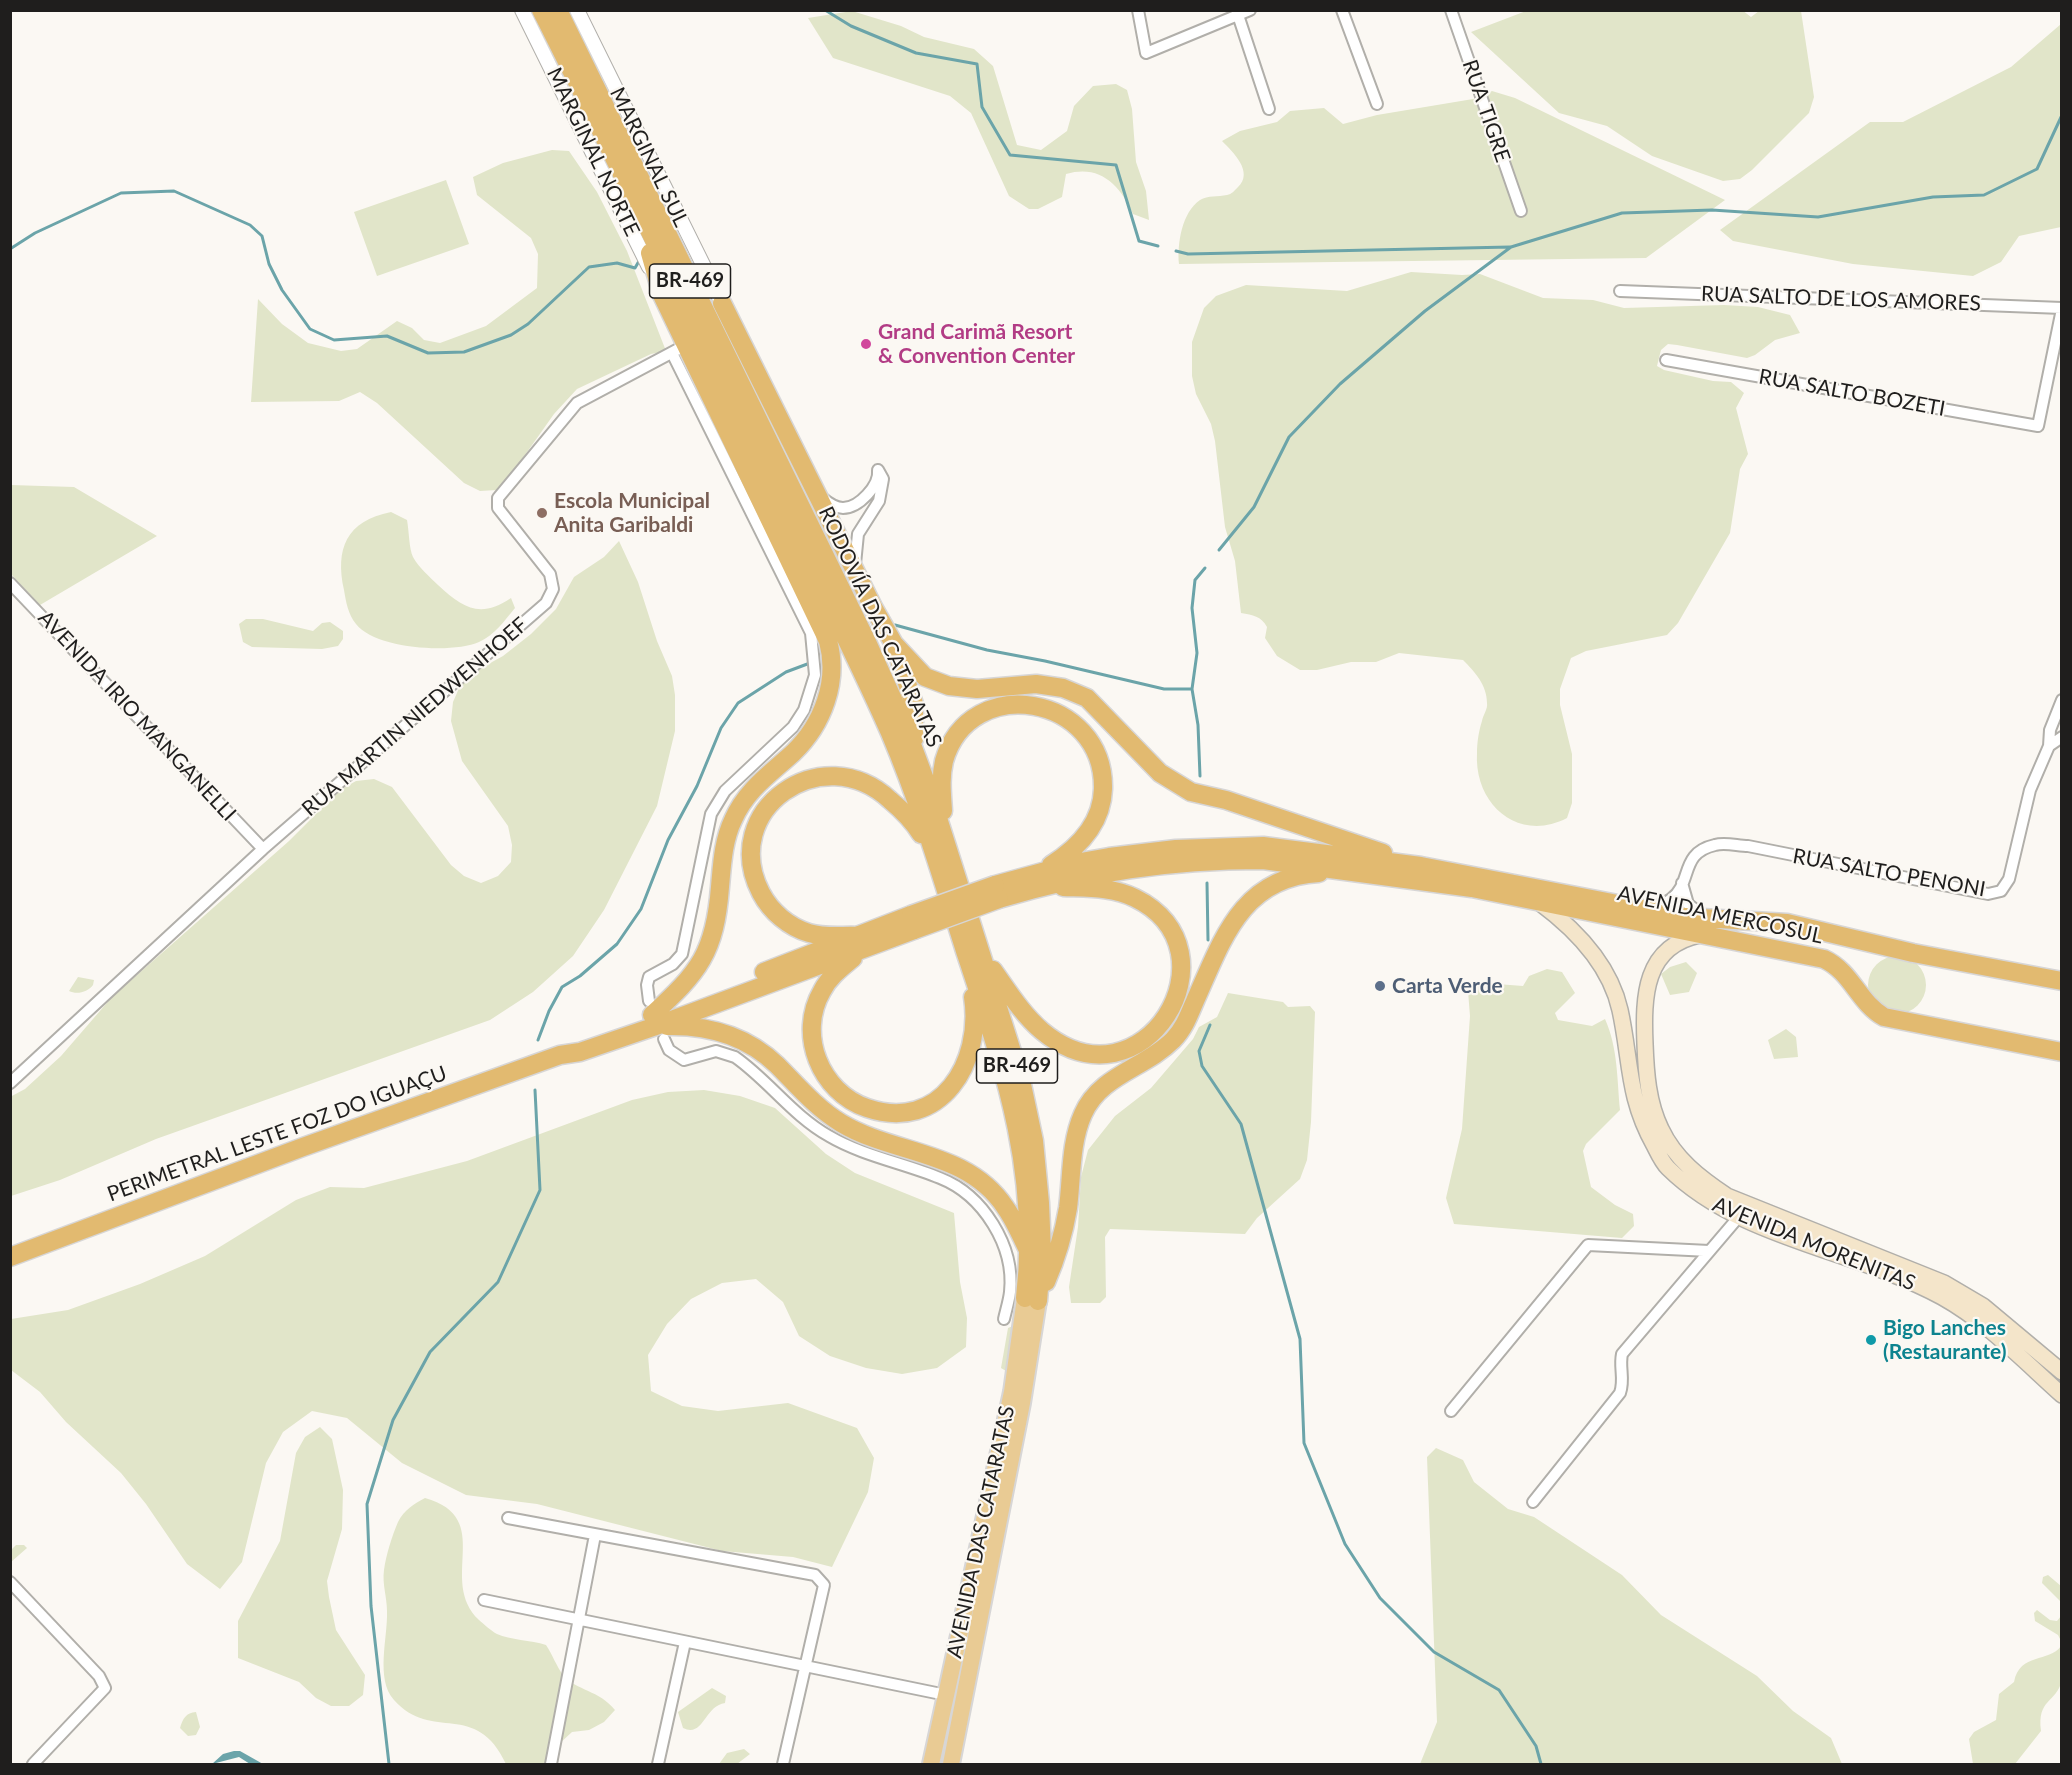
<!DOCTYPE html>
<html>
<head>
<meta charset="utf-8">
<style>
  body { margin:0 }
  #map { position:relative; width:2072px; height:1775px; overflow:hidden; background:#fbf8f3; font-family:Lato,sans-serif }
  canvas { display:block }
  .frame { position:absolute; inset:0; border:12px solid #1f1e1d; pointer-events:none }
</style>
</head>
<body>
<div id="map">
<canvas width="2072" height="1775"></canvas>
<div class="frame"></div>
</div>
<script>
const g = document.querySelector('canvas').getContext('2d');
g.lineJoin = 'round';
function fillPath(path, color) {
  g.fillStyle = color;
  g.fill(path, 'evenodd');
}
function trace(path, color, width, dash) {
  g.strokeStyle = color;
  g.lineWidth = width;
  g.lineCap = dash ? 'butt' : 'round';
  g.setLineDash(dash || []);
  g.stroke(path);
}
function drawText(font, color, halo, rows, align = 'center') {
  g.font = font + ' Lato,sans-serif';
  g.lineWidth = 4.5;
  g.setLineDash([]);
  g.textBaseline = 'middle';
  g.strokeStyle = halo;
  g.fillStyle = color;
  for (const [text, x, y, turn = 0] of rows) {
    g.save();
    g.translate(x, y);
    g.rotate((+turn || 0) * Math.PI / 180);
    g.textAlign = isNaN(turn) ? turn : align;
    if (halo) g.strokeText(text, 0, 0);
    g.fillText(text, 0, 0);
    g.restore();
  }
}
fillPath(new Path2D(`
  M1742,10L1751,17L1759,11H1801L1814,97L1809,113L1752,170L1740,179L1723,181L1652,156L1607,126L1559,113L1471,32L1526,11Z
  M852,11L901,26L924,37L974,49L993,66L1017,145L1041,150L1067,131L1074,106L1093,86L1116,84L1127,90L1132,109L1136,162L1146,191L1149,220L1133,214C1120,185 1100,164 1066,174L1062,197L1038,209H1029L1009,196L971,113L950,96L833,58L808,18Z
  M2061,24V227L2019,236L2001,262L1973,276L1853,264L1733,241L1720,230L1870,122H1903L2011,67Z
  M1492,91L1515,98L1725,200L1646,258L1179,264C1177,244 1182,212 1200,200C1208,195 1218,197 1227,195C1232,194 1234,191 1238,187C1254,172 1233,152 1222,141L1240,131L1277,122L1290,111L1324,108L1343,124L1377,115L1479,98Z
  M552,150L569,151L597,192L627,251L666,351L651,354L577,389L554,414L508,479L497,490L480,491L464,483L377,403L360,392L339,401L251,402L258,299L282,324L308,343L341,351L357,349L397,321L412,328L424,340L440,343L486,326L537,288L538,254L531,238L477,195L473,177L503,163Z
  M446,180L469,244L377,276L354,212Z
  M1411,272L1462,275L1480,274L1543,298L1593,300L1624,308L1724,305L1758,307L1790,315L1800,333L1775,340L1755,355L1747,358L1677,345L1668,344L1661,350L1657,366L1664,370L1713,381L1731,382L1744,393L1736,408L1748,454L1740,469L1730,533L1678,623L1667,635L1586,651L1571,658L1560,689V705L1572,754V803L1567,818C1519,843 1474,805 1477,753C1477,742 1479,730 1482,721C1483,715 1488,709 1487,703C1487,685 1475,672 1463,660L1399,653L1376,662H1351L1317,670H1300L1277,656L1265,638L1267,627C1261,616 1253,615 1241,613L1235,561L1225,527L1215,441L1211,424L1196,394L1192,376V342L1204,308L1216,296L1246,285L1347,291Z
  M11,485L74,487L157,536L40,605L11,574Z
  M391,512L407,520C409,530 409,549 413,557C419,568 429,576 438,585C463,608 480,619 511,598L515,608C504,621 495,635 479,642C452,654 375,649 356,624C348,614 346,602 344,590C335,549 346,521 391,512Z
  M619,541L638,582L657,641L672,676L675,695V731L657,806L604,910L573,956L533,992L490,1020L156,1139L60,1180L11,1196L10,1097L25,1089L61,1056L112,997L289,841L340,790L356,781L374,779L392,787L451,865L464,876L481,883L498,876L511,862L512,845L508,826L462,761L451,721L453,702L460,686L472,673L503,656L531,634L556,609L574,577L604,557Z
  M246,619H263L313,631L322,623L330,622L343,631V639L338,646L322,649L252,647L243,642L239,624Z
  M1868 985a29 29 0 1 1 58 0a29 29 0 1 1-58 0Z
  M1686,962L1697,973L1689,992L1670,995L1661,974L1670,967Z
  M1547,969L1562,972L1575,993L1555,1013L1558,1020L1592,1026L1605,1019C1618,1048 1617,1079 1620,1110L1586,1144L1583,1151L1591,1187L1615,1205L1633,1214L1634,1226L1622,1238L1454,1224L1446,1198L1462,1129L1470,1016L1468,991L1471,982L1523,986L1529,976Z
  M78,977L94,980L93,985C88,992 77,995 69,991Z
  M1228,993L1283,1002L1288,1007L1310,1006L1315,1012L1311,1122L1307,1160L1300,1179L1257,1218L1245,1234L1110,1229L1105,1237L1106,1297L1100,1303H1071L1069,1287L1078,1227L1081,1177L1088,1150L1115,1116L1151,1088L1193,1039L1199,1027L1217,1017Z
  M1786,1029L1796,1037L1798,1057L1774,1059L1768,1040Z
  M704,1090L740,1096L775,1108L826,1154L855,1173L954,1213L960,1282L967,1318L966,1347L937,1368L902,1374L866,1368L830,1356L799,1336L783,1302L756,1279L722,1283L691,1299L667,1324L648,1355L651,1391L682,1406L718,1411L788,1403L857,1428L874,1458L868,1492L832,1567L793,1557L722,1551L537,1504L466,1495L402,1463L347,1418L312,1411L283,1432L266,1463L242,1562L220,1589L187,1564L146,1504L121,1473L66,1422L40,1392L11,1370V1319L68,1310L140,1284L205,1256L296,1200L330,1187L364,1188L467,1161L632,1100L668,1092Z
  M1013,1326L1015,1327L1006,1371L1001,1368L1008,1328Z
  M320,1427L332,1439L343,1490L342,1529L327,1581L329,1597L336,1630L365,1675L363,1695L349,1706H331L316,1698L299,1682L238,1658V1621L280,1541L296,1453L305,1437Z
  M1436,1448L1463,1460L1474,1482L1508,1509L1534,1517L1622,1575L1661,1615L1757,1676L1793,1711L1831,1738L1842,1764H1420L1437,1722L1427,1457Z
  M425,1498C496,1518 437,1580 479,1620C484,1624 491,1631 497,1634C510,1640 531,1640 546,1645C552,1654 557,1667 563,1675C577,1691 599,1690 615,1710L604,1722L589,1730L572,1732L559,1744L546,1764H506C476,1699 432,1743 394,1700C375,1679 388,1637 387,1611C387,1597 382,1584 384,1570C386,1555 392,1536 398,1522C404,1510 414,1504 425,1498Z
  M16,1545H24L27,1548L11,1562V1550Z
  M2048,1575L2061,1586V1602L2042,1583L2043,1577Z
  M2037,1610L2050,1620L2057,1621L2061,1616V1641L2058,1635L2035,1621L2034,1613Z
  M2061,1646C2062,1657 2064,1670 2062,1680C2056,1704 2037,1698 2041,1731L2015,1764H1973L1969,1739L1974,1732L1996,1720L1999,1694L2014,1682C2020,1652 2049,1663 2061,1646Z
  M712,1688L726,1696L725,1703C704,1706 704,1738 683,1728L678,1712Z
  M196,1712L200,1727L196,1735L188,1736L180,1728C183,1718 186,1713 196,1712Z
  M744,1749L750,1754L737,1764H719L727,1753Z`), '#e1e5c9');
fillPath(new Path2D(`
  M234,1751H240L263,1764H250L239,1757L212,1764L223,1754Z`), '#6ba4a9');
trace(new Path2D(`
  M825,10L851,26L916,53L977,64L982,107L1010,155L1116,165L1139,241L1158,246
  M10,249L35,233L121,193L174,191L250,225L262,236L269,264L282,290L310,329L334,340L387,336L428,353L464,352L511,335L528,324L589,267L617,263L635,268L639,261
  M1176,251L1188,254L1510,247
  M1219,550L1254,507L1289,437L1340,384L1425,311L1511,247L1622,213L1712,210L1818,217L1933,197L1984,195L2037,169L2062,115
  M895,625L987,650L1045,661L1164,689H1192
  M1200,776L1198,725L1192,689L1197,653L1192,608L1195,580L1205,568
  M1207,883L1208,940
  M1210,1025L1199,1051L1202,1066L1241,1124L1300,1339L1304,1443L1345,1544L1380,1598L1434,1652L1499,1690L1536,1746L1541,1764
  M538,1040L549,1011L562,987L580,976L617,944L641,909L668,840L697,786L721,728L738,703L786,672L810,663
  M389,1764L371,1606L367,1504L393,1420L430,1352L498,1282L540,1190L535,1090`), '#6ba4a9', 3);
const minor = new Path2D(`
  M1138,10L1146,53L1250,10
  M1342,10L1377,104
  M1451,10L1521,211
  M1238,15L1269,109
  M1620,291L2062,308
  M1666,360L2038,426L2062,309
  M821,497C827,502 835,508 843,508C859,508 880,485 878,470
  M855,564L858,534L879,501L883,479L878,470
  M10,583L263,849
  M2049,746L2062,737
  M1682,883L1688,904L1703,916
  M1650,909C1656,906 1665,904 1671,899C1693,883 1679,853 1715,845C1725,842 1738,846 1748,846L1988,894L2001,891L2009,879L2030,790L2049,746L2050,730L2062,700
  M649,1001L647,985L649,977L673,964L682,954L711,814L725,791L793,727L804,710L815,675L811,633L672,353
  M664,1039L669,1050L684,1060L716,1051L735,1057C768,1080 793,1116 829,1136C863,1156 904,1163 940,1178C983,1195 1015,1246 1010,1292C1009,1301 1006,1310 1004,1319
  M10,1083L263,849L546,603L553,589L550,574L498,508V498L577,403L686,345
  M1451,1411L1588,1245L1709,1251
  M1533,1502L1620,1393C1625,1379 1619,1368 1622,1354L1742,1213
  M508,1518L815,1575L824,1585L783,1764
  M10,1582L99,1676L105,1688L33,1764
  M484,1600L946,1695
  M551,1764L595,1535
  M658,1764L685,1642`);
const tertiary = new Path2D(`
  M522,10L649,267
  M577,10L722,303`);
const secondary = new Path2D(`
  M1540,903C1575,929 1610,965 1620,1010C1631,1060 1627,1097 1654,1145C1658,1153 1662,1162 1668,1168C1741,1240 1854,1249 1942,1297C1987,1322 2024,1361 2062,1395
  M1700,935C1644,946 1643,997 1645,1044C1646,1072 1648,1103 1661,1129C1675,1159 1700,1178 1727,1196L1944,1283L1983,1306L2062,1372`);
const primary = new Path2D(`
  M931,1764L1012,1392L1025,1298
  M951,1764L1022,1403L1038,1301`);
const trunk = new Path2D(`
  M541,10C618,162 690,316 763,469C805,557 851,644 890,733C920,804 942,878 965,951C1004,1069 1040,1171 1025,1298
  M558,10L867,642L905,726L930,793L1021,1080L1034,1141L1040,1203L1042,1252L1038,1301
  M650,253L662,295L828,641C839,681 823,724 793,753C770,774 746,790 733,820C723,841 722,865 720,887C715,953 699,972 652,1015
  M722,303L873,607L894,644L925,677L949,686L977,689L1036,684L1063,688L1087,698L1160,773L1191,792L1226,800L1383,853
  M896,650L914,704V739
  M943,811C942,794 940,778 944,761C970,671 1105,695 1103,789C1102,823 1078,848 1051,865
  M995,885L1075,863L1109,857L1176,849L1263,846L1421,866L1685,917L1787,923L1913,953L2062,981
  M999,899C1089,872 1169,860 1263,860L1472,888L1824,959C1852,972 1858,1002 1884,1017L2062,1052
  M860,936C843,935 825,938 809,933C789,927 771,912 761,893C718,810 822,737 890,800C902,810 913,821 921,834
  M853,958C841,968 829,977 822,991C797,1034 820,1092 867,1108C941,1133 983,1062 973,997
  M993,970C1008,991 1022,1014 1042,1031C1143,1115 1242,950 1135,898C1113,887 1088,888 1063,887
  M764,972L911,915
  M667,1026C708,1025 747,1036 777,1065C797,1085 816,1108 841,1123C894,1155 967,1150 1005,1207C1014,1219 1020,1234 1027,1248
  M10,1257L303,1147L560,1055L580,1052L653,1027L914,930
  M1046,1282C1056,1259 1064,1232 1068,1208C1072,1177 1070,1143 1083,1114C1100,1075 1145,1068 1173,1040C1184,1029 1189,1015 1195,1001C1222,941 1241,877 1319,873`);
trace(minor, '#b1afaa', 14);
trace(tertiary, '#b1afaa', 16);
trace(secondary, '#b1afaa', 18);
trace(primary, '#d7d6d6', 20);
trace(trunk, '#d7d6d6', 21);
trace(minor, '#fff', 10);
trace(tertiary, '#fff', 14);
trace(secondary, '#f4e5ca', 15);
trace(primary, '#e9cb94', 16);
trace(trunk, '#e2ba70', 18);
const trunkBridge = new Path2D(`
  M911,915L995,885
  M914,930L999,899`);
trace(trunkBridge, '#d7d6d6', 21, []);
trace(trunkBridge, '#e2ba70', 18);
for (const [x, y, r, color] of [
  [866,344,6,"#d1479c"],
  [542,513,6,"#8d6e63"],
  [1380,986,6,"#5c6f8a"],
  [1871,1340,6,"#0f9aa8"]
]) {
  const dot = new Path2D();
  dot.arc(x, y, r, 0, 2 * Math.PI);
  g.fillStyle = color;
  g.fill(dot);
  trace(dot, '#fbf8f3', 2);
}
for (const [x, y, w] of [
  [690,281,81],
  [1017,1066,81]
]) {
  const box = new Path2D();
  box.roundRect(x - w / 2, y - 17, w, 34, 4.5);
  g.fillStyle = '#fbf8f3';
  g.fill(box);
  trace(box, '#1f1e1d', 1.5);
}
drawText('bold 20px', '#1f1e1d', null, [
  ["BR-469",690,281],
  ["BR-469",1017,1066]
]);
drawText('21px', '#1f1e1d', '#fbf8f3', [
  ["RUA TIGRE",1486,111,71],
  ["MARGINAL NORTE",593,152,64],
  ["MARGINAL SUL",649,157,64],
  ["RUA SALTO DE LOS AMORES",1841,299,2],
  ["RUA SALTO BOZETI",1852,393,10],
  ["RODOVÍA DAS CATARATAS",880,627,65],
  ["AVENIDA IRIO MANGANELLI",137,716,47],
  ["RUA MARTIN NIEDWENHOEF",415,717,-41],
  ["RUA SALTO PENONI",1889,873,10],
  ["AVENIDA MERCOSUL",1720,915,12],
  ["PERIMETRAL LESTE FOZ DO IGUAÇU",277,1134,-20],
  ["AVENIDA MORENITAS",1814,1244,22],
  ["AVENIDA DAS CATARATAS",981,1532,-78]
]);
drawText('bold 21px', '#b23c85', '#fbf8f3', [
  ["Grand Carimã Resort",878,332],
  ["& Convention Center",878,356]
], 'left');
drawText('bold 21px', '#785e54', '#fbf8f3', [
  ["Escola Municipal",554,501],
  ["Anita Garibaldi",554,525]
], 'left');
drawText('bold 21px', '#4e5e75', '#fbf8f3', [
  ["Carta Verde",1392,986]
], 'left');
drawText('bold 21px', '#0d838f', '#fbf8f3', [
  ["Bigo Lanches",1883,1328],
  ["(Restaurante)",1883,1352]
], 'left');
</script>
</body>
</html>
